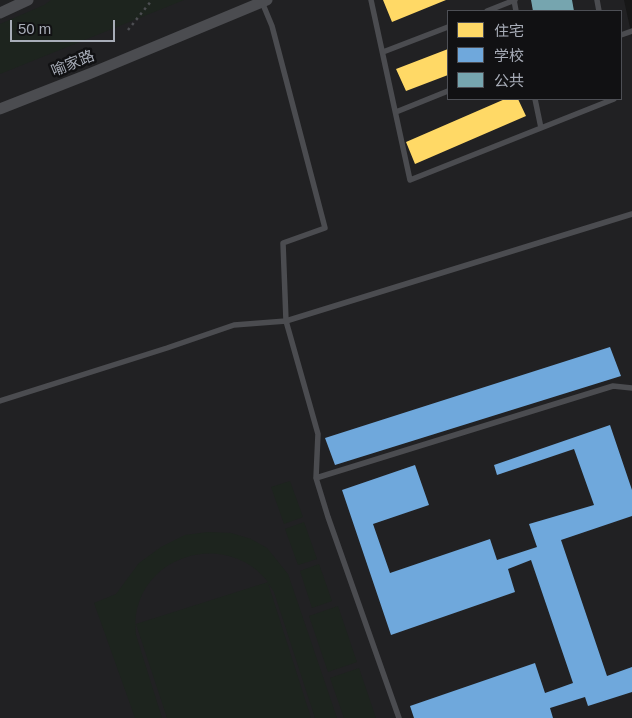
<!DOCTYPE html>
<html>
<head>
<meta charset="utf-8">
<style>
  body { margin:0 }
  #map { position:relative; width:632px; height:718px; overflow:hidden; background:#171717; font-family:Helvetica,"Noto Sans SC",sans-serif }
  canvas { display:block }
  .legend { position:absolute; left:447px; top:10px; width:175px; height:90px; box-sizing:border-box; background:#111113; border:1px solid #4d4f55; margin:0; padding:6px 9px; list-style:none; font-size:15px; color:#a8adb8 }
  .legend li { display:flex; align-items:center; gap:10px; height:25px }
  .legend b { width:25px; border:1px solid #4d4f55 }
  .scale { position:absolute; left:10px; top:20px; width:105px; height:22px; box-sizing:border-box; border:2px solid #a8adb8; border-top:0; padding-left:6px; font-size:15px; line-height:18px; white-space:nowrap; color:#a8adb8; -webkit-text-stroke:4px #111113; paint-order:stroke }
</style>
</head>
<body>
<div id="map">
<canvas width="632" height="718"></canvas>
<ul class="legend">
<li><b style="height:14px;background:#ffd966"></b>住宅</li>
<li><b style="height:14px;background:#6fa8dc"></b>学校</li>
<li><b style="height:14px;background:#76a5af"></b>公共</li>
</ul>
<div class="scale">50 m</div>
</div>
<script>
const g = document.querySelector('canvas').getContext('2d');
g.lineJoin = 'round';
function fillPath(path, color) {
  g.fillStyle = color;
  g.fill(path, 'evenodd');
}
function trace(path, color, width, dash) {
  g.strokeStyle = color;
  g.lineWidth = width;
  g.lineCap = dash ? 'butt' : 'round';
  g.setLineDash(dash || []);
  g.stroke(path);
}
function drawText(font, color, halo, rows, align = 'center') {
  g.font = font + ' Helvetica,"Noto Sans SC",sans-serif';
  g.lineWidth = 5;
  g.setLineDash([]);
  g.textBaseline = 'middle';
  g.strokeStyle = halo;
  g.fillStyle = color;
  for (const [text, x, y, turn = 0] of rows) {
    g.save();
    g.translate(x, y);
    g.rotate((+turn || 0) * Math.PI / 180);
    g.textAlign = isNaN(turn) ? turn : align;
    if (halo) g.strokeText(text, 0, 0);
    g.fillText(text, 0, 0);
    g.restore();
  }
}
fillPath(new Path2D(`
  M0,0H624L632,37V718H0ZM448,11H621V99H448Z`), '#212123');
fillPath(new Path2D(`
  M51,0H184L0,74V24L44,5Z
  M290,481L303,517L284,524L271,487Z
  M304,522L317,559L298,565L285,529Z
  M208,532L231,533L251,539L267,548L288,574L337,718H315L274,592L268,583L311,718H167L136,624L268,582C231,534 152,549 137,609C135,617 135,626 136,635L162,718H135L94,603L116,594L139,563L161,547L185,535Z
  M319,564L332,601L312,608L300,571Z
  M338,606L357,662L328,672L309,616Z
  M359,668L376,718H344L330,678Z`), '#1d241e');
fillPath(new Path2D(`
  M383,0H446L392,22Z
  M448,49V75L406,91L396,69Z
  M505,99H518L526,116L415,164L406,142Z`), '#ffd966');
fillPath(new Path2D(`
  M610,347L621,376L335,465L325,438Z
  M610,425L632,490V516L561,540L607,676L632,667V692L588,706L585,697L550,708L553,718H414L410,706L535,663L545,693L573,683L531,560L508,569L515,592L391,635L342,490L415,465L429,505L373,524L390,573L490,539L497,560L537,547L529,524L594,505L574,449L497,475L494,465Z`), '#6fa8dc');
fillPath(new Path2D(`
  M531,0H572L574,11H533Z`), '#76a5af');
trace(new Path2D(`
  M128,30L152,0`), '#4d4e52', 2.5, [2.5, 4]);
trace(new Path2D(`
  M371,0L410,180L614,99
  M514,0L516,11
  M597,0L599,11
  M262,2L272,26L325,228L283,243L286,321L318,434L316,478
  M487,11L515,0
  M621,35L632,31
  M383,52L448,27
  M535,99L541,128
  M396,112L448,91
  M0,401L167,348L234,325L286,321L632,214
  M399,718L328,517L316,478L613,386L632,388`), '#4b4c50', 5.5);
trace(new Path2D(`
  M0,13L28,0
  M0,109L89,74L267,0`), '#4b4c50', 11);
drawText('15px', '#a8adb8', '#111113', [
  ["喻家路",73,64,-22]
]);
</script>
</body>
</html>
